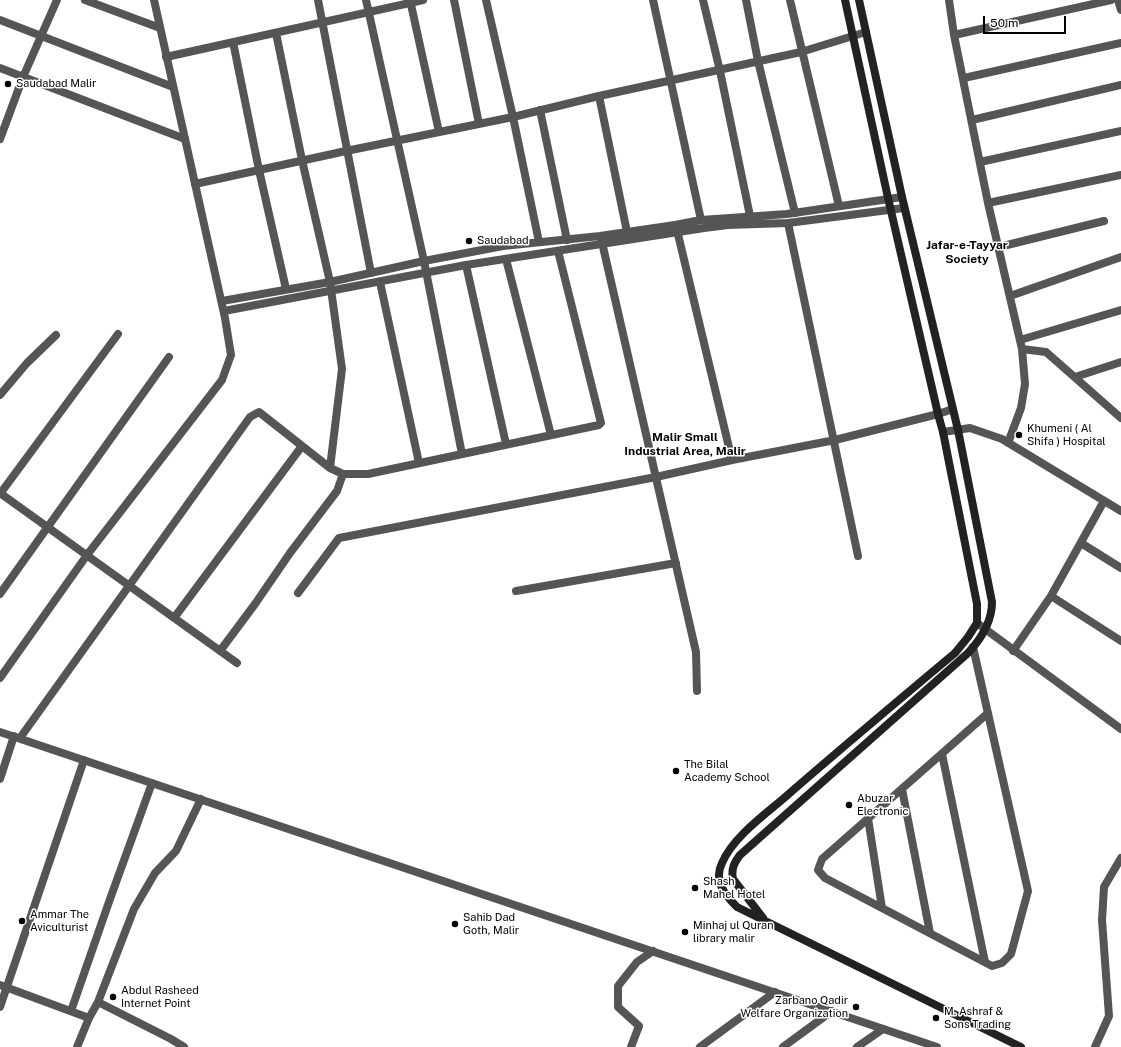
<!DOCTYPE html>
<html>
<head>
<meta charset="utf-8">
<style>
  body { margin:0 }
  #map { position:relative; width:1121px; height:1047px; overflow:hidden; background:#fff; font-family:"Public Sans",sans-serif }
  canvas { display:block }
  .scale { position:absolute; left:983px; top:16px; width:83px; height:18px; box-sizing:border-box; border:2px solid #000; border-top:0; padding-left:5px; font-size:12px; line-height:14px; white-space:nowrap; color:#000; -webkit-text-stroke:3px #fff; paint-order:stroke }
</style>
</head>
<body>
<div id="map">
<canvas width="1121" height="1047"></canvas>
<div class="scale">50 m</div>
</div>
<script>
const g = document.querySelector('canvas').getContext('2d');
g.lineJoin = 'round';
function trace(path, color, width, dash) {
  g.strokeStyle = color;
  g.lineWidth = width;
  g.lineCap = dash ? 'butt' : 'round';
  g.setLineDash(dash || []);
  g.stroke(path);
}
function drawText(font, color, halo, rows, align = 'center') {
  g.font = font + ' "Public Sans",sans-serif';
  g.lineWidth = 3;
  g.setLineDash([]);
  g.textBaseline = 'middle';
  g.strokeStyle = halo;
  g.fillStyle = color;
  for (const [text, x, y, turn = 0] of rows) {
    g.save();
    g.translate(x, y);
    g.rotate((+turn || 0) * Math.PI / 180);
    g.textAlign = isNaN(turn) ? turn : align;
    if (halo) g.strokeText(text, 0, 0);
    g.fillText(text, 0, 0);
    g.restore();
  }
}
trace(new Path2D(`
  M318,0L371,273
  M366,0L424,261L462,454
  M410,0L439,132
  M454,0L479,124
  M486,0L513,117L539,242
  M653,0L701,220
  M703,0L720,71L750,216
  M746,0L758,61L795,213
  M790,0L839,206
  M949,0L954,35L988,203L1022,349L1025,384L1021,408L1008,443
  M1118,0L1121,10
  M0,20L173,87
  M276,33L302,160L330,282L342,369L330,468
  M954,35L1111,0
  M233,42L259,170L286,289
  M166,57L423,0
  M0,68L185,139
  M964,78L1121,43
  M599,96L627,232
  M540,110L567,240
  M972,120L1121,85
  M0,139L23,77L57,0
  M980,162L1121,131
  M195,184L346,151L513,117L599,96L801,52L866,32
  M988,203L1121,175
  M788,223L858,556
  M676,226L732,460
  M601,238L696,652L697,691
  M999,247L1104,221
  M506,259L551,435
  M466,265L506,444
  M380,282L419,463
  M1010,296L1121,257
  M1020,340L1121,310
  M1022,349L1046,352L1121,418
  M1075,377L1121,362
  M0,395L27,363L56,335
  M943,432L970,428L1002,439L1121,511
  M0,493L237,663
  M0,494L118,334
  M1081,543L1121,568
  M516,591L676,563
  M298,593L339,538L656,477L732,460L835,440L938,414L953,409
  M0,594L169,357
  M1051,596L1121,641
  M174,618L302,446
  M977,623L1121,729
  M973,647L1028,891L1011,954L1002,963L992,966L825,878L818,870L822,859L988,713
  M220,651L255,604L290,553L337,491L343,474
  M1013,651L1051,596L1104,501
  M20,738L250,417L259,412L330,468L343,474H368L599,425L601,423L558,251
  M942,754L985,962
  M0,779L14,736
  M902,789L930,933
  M868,818L882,908
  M0,985L89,1018
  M98,1002L171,1039L184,1047
  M0,1007L84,760
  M71,1011L110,899L152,783
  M77,1047L89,1018L98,1002L134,909L155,873L176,851L201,799
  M631,1047L639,1026L618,1007V986L637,962L653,951
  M700,1047L775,992
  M783,1047L832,1011
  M857,1047L883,1029
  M1095,1047L1109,1016L1102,920L1104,887L1121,858`), '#555', 8);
trace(new Path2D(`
  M85,0L160,28
  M222,301L330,282L424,261L503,246L600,236L675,225L701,220L787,214L902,197
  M224,311L466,265L704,228L728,225L788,223L904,208
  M0,678L87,555L222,380L231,355L225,318L154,0
  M0,732L937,1047`), '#555', 8);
trace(new Path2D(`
  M845,0L888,198L938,414L943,432L977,604V623L968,637L955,653C900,699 845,745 791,792C769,812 734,835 722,863C713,881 725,895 737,907L1021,1047
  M763,918L733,879C731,869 734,863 740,855L968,653C982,638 992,622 992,602L958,430L902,197L859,0`), '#222', 8);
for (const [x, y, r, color] of [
  [8,84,4,"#000"],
  [469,241,4,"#000"],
  [1019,435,4,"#000"],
  [676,771,4,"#000"],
  [849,805,4,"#000"],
  [695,888,4,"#000"],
  [22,921,4,"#000"],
  [455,924,4,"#000"],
  [685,932,4,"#000"],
  [113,997,4,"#000"],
  [856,1007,4,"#000"],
  [936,1018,4,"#000"]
]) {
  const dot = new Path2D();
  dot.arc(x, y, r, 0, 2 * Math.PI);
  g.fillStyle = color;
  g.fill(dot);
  trace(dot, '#fff', 1.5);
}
drawText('11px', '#000', '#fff', [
  ["Saudabad Malir",16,84],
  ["Saudabad",477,241],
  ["Khumeni ( Al",1027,429],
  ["Shifa ) Hospital",1027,442],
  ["The Bilal",684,765],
  ["Academy School",684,778],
  ["Abuzar",857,799],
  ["Electronic",857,812],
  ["Shash",703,882],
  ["Mahel Hotel",703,895],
  ["Ammar The",30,915],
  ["Aviculturist",30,928],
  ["Sahib Dad",463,918],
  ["Goth, Malir",463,931],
  ["Minhaj ul Quran",693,926],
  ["library malir",693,939],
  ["Abdul Rasheed",121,991],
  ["Internet Point",121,1004],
  ["Zarbano Qadir",848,1001,"right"],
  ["Welfare Organization",848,1014,"right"],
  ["M. Ashraf &",944,1012],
  ["Sons Trading",944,1025]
], 'left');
drawText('bold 12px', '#000', '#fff', [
  ["Jafar-e-Tayyar",967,245],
  ["Society",967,259],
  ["Malir Small",685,437],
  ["Industrial Area, Malir",685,451]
]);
</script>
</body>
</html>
